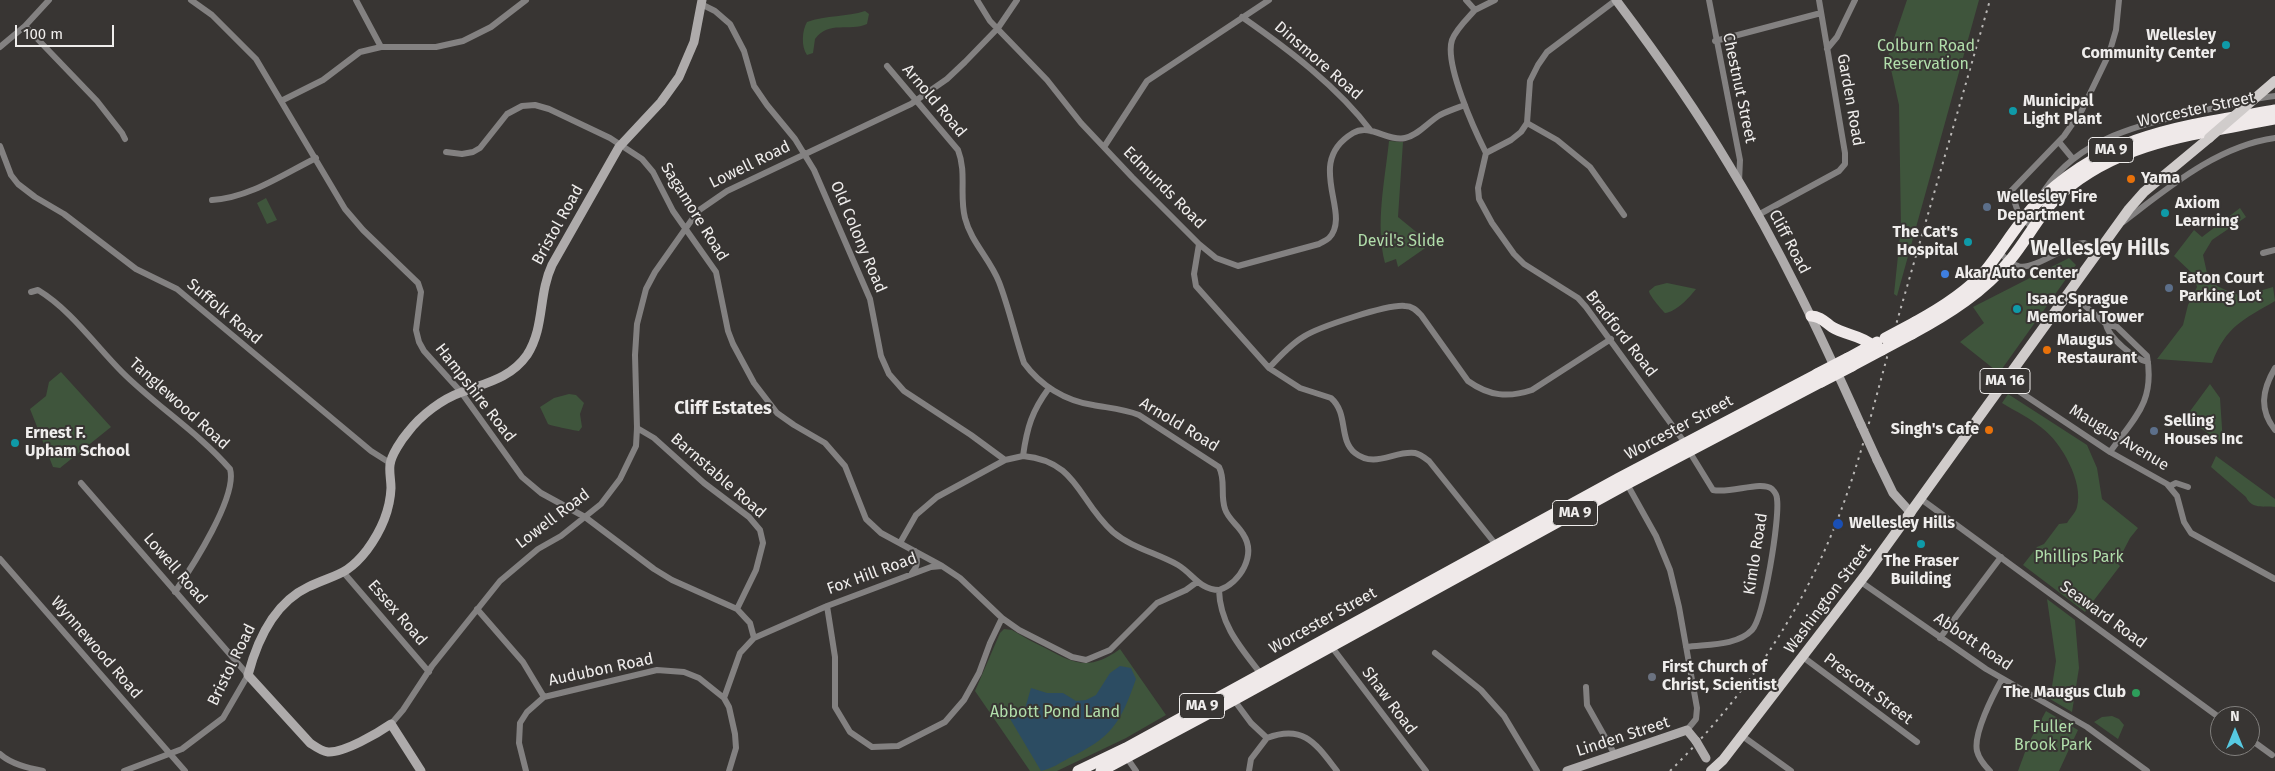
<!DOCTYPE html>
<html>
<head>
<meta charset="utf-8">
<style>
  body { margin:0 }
  #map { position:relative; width:2275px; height:771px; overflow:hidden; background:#383533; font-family:"Fira Sans",sans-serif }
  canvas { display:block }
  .north { position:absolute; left:2210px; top:706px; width:50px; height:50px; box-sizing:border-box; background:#383533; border:1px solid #817f7d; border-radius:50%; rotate:0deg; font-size:14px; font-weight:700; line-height:20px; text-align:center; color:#efedec }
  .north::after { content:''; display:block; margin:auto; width:18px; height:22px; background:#56c9e1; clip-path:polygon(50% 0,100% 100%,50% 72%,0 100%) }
  .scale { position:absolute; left:15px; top:25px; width:99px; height:22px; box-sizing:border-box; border:2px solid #efedec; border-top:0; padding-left:6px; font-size:15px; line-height:18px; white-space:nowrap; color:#efedec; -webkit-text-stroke:4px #383533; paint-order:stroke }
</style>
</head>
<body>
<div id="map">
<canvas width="2275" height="771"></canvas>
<div class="north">N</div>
<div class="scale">100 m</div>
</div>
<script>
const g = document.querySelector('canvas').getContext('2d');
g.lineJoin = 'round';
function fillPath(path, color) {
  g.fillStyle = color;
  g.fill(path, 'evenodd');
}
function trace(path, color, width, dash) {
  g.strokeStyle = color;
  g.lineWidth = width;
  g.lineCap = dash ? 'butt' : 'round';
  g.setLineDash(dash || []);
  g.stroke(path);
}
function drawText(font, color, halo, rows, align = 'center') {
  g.font = font + ' "Fira Sans",sans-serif';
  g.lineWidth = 4;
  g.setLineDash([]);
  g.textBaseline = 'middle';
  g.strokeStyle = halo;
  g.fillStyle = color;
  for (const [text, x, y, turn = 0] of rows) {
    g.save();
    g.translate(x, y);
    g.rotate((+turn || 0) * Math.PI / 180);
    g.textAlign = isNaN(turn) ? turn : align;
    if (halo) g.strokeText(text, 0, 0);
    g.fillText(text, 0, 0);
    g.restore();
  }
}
fillPath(new Path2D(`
  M1907,0H1979L1897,296L1894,294L1901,227L1899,105L1888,56Z
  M865,11L869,14L867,24C849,32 829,20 815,39L813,53L807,55C801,47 802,30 807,22C826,15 847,17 865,11Z
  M1389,141L1403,142L1398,217L1431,244L1398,267L1396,259L1385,263C1375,224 1385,180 1389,141Z
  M266,198L277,220L267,224L257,203Z
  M2240,208L2246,217L2212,240L2203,255L2207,273L2217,286L2230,292L2242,296L2273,287L2275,301C2243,320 2226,326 2212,363L2157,359L2183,325L2188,305L2197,287L2193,274L2174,256L2194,230L2202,237Z
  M2069,258L2076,265L1999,373L1960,342L1984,323L1973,307Z
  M1667,283L1696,289C1689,298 1676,312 1665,313C1661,309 1649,295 1649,291L1655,286Z
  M61,372L111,427L60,468L53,467L30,409L46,396L49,382Z
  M2210,384L2220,398L2223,443L2185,418Z
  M569,394L576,395L584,403L580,414L582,427L579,431C577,431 552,426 548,424L540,407L554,398Z
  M2008,394L2087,445L2097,468L2102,499L2138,528L2130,538L2117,563L2120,566L2085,612L2023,565L2037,547L2044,544L2059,524L2067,523C2070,518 2076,512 2077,507C2084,482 2061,442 2042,428C2030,418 2015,411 2002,403Z
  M2216,456L2275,499V507C2264,506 2251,509 2246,497L2211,467Z
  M2047,599L2075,620L2079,668L2072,712L2050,699L2056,661Z
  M1004,629L1012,630C1023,637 1035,643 1047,649C1076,665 1091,670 1120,649L1166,715L1126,738L1057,771H1030L975,691L1000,633Z
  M2046,711L2078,730L2059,771H2018L2028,744Z
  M2112,716L2119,719L2124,725L2118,739L2094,722L2102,717Z`), '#3f553c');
fillPath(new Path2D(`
  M1120,666L1131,668L1136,679C1120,724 1112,737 1069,758C1060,763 1051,769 1041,771L1009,717L1024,712L1031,688L1047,693H1063L1076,701L1086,700L1096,695L1110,673Z`), '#2c4c62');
trace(new Path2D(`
  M191,0L212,15L256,59L345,209L363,230L418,283L421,292L416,330L419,342L424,351L461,392L522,477L541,493L585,517L654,569L672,580L737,609L750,623L754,638
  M356,0L381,47
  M977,0L990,21L1047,80L1081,123L1132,177L1199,244L1194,274L1196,286L1269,368L1300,388L1331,398C1349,414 1338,439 1355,453C1375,469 1395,450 1415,453C1420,454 1425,458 1429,461L1497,546
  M1466,0L1475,10L1495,0
  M1709,0L1740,160L1739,182
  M701,4L715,11L730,24L744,51L754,86L767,105L795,139L814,170L870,299L881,356L889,374L904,391L971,435L1005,460
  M1475,10C1467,19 1456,29 1452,40C1444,64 1475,131 1486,153L1511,140L1521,132L1527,123L1530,81L1538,65L1547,52L1616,0
  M1242,17C1288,49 1338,87 1371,131
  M25,26L97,101L122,133L125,139
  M1715,41L1821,13
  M0,47L25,26L49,0
  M1827,49L1837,37L1855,0
  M887,66L958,150C967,173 959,195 965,218C971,242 990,259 999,282C1009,308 1015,336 1024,363C1040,385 1065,401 1093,405C1109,408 1124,409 1139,415L1219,467C1226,480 1220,495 1225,509C1228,519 1238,525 1243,534C1257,555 1240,583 1219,590C1220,625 1241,648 1261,674
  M281,101L323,80L360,52L381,47H436L463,41L491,27L526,0
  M1527,123L1557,140L1590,167L1624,215
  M2059,142L2073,159
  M0,146L11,175L18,184L35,197L64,214L136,269L177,289L371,451L390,463
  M1104,147L1147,81L1269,0
  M446,152L462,154L473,152L480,148L507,114L522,106L535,105L549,109L610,138L642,159L653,172L673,211L716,272L728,331L733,344L754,383L777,413L794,425L825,443L845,466L866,519L881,533L942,566
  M1486,153L1478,188L1479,199L1492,223L1514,254L1524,264L1578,298L1586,307L1685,443
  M2044,191C2082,133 2152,122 2215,108C2235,104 2254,98 2275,96
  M212,200C249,198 284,174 316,158
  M1758,215L1839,171L1845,164V153L1819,0
  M2123,222C2168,188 2217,146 2275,138
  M2033,228L2019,215L2011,191L2064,136L2082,110L2109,54L2116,30L2119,0
  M1199,244L1216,258L1238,266L1319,244C1322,242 1326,241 1329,238C1353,213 1303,163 1353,133C1370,123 1388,142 1405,138C1419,135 1428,122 1440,115C1448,111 1457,108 1465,105
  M1999,252C2004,257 2011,264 2018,266C2031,271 2063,248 2077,244L2084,243L2099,250
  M2263,253L2275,250
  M31,292L38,290C71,310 95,345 122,372C156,406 198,432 230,469C238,496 192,567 175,592
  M2069,292L2106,324L2117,327L2147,356C2155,402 2135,417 2110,452
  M2106,324C2108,337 2135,360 2148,362
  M1269,368C1279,357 1290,345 1303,337C1318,327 1388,304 1405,306C1412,306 1416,310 1421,315L1468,381C1489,396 1508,398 1532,390L1611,339
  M2275,368C2262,390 2259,410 2275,430
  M2005,382L2110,452L2167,484L2177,496L2184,522L2191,533L2275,579
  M637,428L654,438L704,483L749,517L760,530L763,543L756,570L737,609
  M1023,456C1078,461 1078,501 1113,532C1132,548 1157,553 1178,565C1193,574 1200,590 1219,590
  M81,483L248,675L223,718L182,749L124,771
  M1627,484L1656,536L1670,570L1679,607L1697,708L1696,719L1687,730
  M2170,486L2176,483L2188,487
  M1921,499L2220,718
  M900,543L916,515L937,497L1005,460L1023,456C1027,427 1032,411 1049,388
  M0,559L185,771
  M344,573L429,672
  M912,573C918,566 918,560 915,551
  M1861,582L1986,669L2087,727L2147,771
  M827,606L835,657V707L850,732L872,747L898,746L945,722L964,700L979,673L990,643L1002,618
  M477,609L523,662L544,697
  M1940,638L2001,557
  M1331,646L1426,771
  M1686,647C1707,644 1737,646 1752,630C1764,617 1780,518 1777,499C1777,496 1775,492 1772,489C1761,480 1731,494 1713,490L1689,451
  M1435,653L1481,690L1504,716L1537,771
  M1803,657L1917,742
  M1586,687L1587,705L1615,755
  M724,698L740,653L754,638L827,606L931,567L942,566L960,578L1002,618L1019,630L1072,657L1086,660L1110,650L1157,603L1186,590L1197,582
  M1234,700L1251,723L1267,738L1251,759L1249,771
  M391,724L403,710L432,666L500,581L538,549L561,536L601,504L620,479L636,446L637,428L635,355L637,324L646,289L655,272L698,211L727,191L911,104L947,79L965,62L998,28L1017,0
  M1741,735L1791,771
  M1267,738C1304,724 1316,744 1337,771
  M2250,739L2272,755
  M0,754C11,764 28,768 43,771
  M1127,758L1136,771
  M526,771L519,743L520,723L527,712L544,697L657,670L684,672L699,678L724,698L729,707L735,734L736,748L729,771
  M1990,771C1984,765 1979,759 1977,751C1973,734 1993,695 2002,679`), '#838181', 6);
trace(new Path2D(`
  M1616,0C1656,53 1695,108 1729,165C1780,248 1821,336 1861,425
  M1877,460L1893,493L1911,513
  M421,771L391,724C378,733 344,753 328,752C321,751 316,747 310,743L248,675C257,641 274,603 308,587C335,574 347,576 367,550C381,531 390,512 391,488C391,480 389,472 390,465C391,455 402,439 408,432C421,415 442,399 462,392C486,383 511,378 527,355C545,327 538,295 552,265L619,147L661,102L679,77L694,42L702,0
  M1567,771L1687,730L1696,741`), '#aeabab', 9);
trace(new Path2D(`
  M2246,106L2275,81
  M1711,771L1723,760L1866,574L2129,209L2144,192L2209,138`), '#d0cccb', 10);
trace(new Path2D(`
  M1811,316C1820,316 1825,322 1832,327C1845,335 1861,335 1872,345
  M1915,322C1941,308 1965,293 1985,271C2002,250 2015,227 2033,207C2102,134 2181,126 2275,110
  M1912,334C1949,314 1984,292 2011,259C2029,237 2041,211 2062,193C2122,140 2200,134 2275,119
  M1848,358L1877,342
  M1852,366L1882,350
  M1078,771L1126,748L1619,478L1817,374
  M1101,771L1234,700L1627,484L1821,382`), '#efe9e9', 11);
trace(new Path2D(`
  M1670,771C1738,704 1793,626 1830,538C1861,465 1878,386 1900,311C1930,207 1960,104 1990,0`), '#bab8b6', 2, [2.5, 5]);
trace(new Path2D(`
  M1861,425L1877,460
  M1696,741L1706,758`), '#aeabab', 9);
trace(new Path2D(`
  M2209,138L2246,106`), '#d0cccb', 10);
trace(new Path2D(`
  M1885,338L1915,322
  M1882,350L1912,334
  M1817,374L1848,358
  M1821,382L1852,366`), '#efe9e9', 11);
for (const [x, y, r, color] of [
  [2226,45,5,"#0f9aa8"],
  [2013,111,5,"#0f9aa8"],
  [2131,179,5,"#e8710a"],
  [1987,207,5,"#5c6f8a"],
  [2165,213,5,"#0f9aa8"],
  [1968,242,5,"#0f9aa8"],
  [1945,274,5,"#3f7fe0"],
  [2169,288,5,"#5c6f8a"],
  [2017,309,5,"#0f9aa8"],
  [2047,350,5,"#e8710a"],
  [1989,430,5,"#e8710a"],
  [2154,431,5,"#5c6f8a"],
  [15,443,5,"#0f9aa8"],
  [1838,524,6,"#1a4fb4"],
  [1921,544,5,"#0f9aa8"],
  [1652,677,5,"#6b7280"],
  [2136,693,5,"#2e9e5b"]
]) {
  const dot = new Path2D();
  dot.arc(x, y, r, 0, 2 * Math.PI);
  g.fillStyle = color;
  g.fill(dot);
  trace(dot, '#383533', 2);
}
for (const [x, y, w] of [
  [2111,150,45],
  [2005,381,50],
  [1575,513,45],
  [1202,706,45]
]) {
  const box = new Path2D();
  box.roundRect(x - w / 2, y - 12.5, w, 25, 4);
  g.fillStyle = '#383533';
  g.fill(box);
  trace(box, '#efedec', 1);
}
drawText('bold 15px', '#efedec', null, [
  ["MA 9",2111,150],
  ["MA 16",2005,381],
  ["MA 9",1575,513],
  ["MA 9",1202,706]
]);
drawText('bold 16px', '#efedec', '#383533', [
  ["Wellesley",2216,36,"right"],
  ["Community Center",2216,54,"right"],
  ["Municipal",2023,102],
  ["Light Plant",2023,120],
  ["Yama",2141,179],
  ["Wellesley Fire",1997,198],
  ["Department",1997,216],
  ["Axiom",2175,204],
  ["Learning",2175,222],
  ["The Cat's",1958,233,"right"],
  ["Hospital",1958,251,"right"],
  ["Akar Auto Center",1955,274],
  ["Eaton Court",2179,279],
  ["Parking Lot",2179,297],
  ["Isaac Sprague",2027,300],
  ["Memorial Tower",2027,318],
  ["Maugus",2057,341],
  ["Restaurant",2057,359],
  ["Selling",2164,422],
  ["Houses Inc",2164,440],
  ["Singh's Cafe",1979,430,"right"],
  ["Ernest F.",25,434],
  ["Upham School",25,452],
  ["Wellesley Hills",1849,524],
  ["The Fraser",1921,562,"center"],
  ["Building",1921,580,"center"],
  ["First Church of",1662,668],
  ["Christ, Scientist",1662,686],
  ["The Maugus Club",2126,693,"right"]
], 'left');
drawText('16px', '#b1deab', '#383533', [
  ["Colburn Road",1926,47],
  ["Reservation",1926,65],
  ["Devil's Slide",1401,242],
  ["Phillips Park",2079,558],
  ["Abbott Pond Land",1055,713],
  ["Fuller",2053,728],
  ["Brook Park",2053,746]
]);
drawText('16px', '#efedec', '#383533', [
  ["Dinsmore Road",1318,61,41],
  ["Chestnut Street",1739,88,78],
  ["Garden Road",1850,100,80],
  ["Arnold Road",934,101,50],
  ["Worcester Street",2196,110,-12],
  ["Lowell Road",750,165,-26],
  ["Edmunds Road",1164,188,45],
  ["Sagamore Road",694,212,58],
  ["Bristol Road",558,225,-61],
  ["Old Colony Road",858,237,67],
  ["Cliff Road",1789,242,62],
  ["Suffolk Road",224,312,40],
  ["Bradford Road",1621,334,52],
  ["Hampshire Road",475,393,52],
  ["Tanglewood Road",179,404,42],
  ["Arnold Road",1179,425,31],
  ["Worcester Street",1679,428,-28],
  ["Maugus Avenue",2119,438,31],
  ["Barnstable Road",718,476,41],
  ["Lowell Road",553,519,-37],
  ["Kimlo Road",1756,554,-81],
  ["Lowell Road",175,569,49],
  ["Fox Hill Road",872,574,-20],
  ["Washington Street",1828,599,-53],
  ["Essex Road",397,613,49],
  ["Seaward Road",2103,615,36],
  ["Worcester Street",1323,621,-29],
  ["Abbott Road",1973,642,34],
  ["Wynnewood Road",96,648,49],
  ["Bristol Road",232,665,-64],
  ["Audubon Road",601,670,-12],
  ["Prescott Street",1868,689,37],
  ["Shaw Road",1389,701,53],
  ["Linden Street",1623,737,-18]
]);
drawText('bold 18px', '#efedec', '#383533', [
  ["Cliff Estates",723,409]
]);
drawText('bold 21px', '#efedec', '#383533', [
  ["Wellesley Hills",2100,249]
]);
</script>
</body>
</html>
